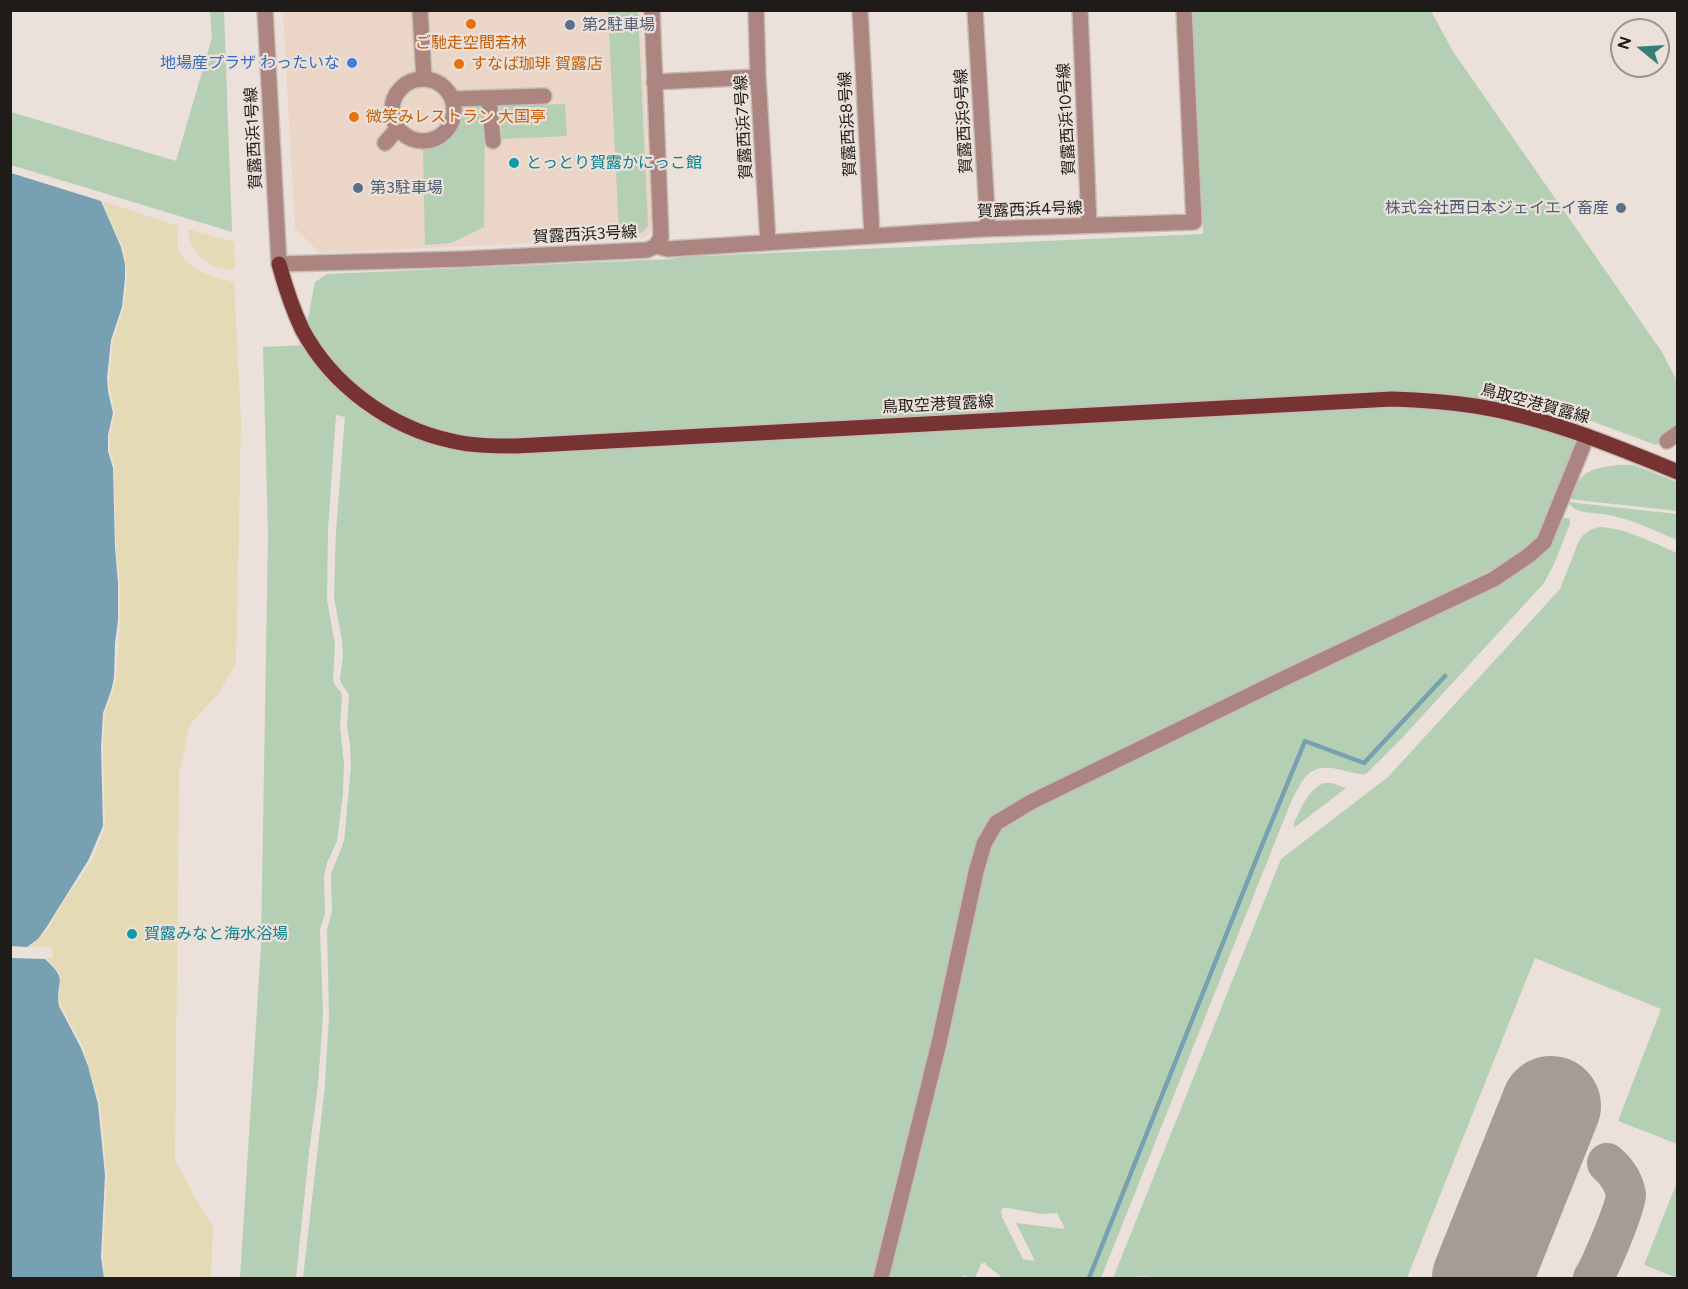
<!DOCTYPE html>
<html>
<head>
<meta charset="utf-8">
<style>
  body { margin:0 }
  #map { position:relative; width:1688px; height:1289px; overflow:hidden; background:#ebe1da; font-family:Figtree,sans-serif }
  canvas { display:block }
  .frame { position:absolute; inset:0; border:12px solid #1f1b19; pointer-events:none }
  .north { position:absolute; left:1610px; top:18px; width:60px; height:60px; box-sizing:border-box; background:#ebe1da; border:2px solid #99928d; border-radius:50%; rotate:288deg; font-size:16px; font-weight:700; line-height:24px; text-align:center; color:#1f1b19 }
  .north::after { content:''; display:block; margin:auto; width:21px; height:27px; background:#377e76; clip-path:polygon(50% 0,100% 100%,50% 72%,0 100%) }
</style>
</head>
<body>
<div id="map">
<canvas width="1688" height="1289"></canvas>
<div class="frame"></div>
<div class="north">N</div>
</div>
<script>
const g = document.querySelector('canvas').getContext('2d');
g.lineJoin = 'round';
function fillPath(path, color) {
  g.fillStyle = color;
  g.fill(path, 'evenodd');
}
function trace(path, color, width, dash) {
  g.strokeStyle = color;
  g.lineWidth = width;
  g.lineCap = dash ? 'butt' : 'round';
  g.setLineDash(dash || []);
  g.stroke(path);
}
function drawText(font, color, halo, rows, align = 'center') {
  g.font = font + ' Figtree,"Noto Sans JP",sans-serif';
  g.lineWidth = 4.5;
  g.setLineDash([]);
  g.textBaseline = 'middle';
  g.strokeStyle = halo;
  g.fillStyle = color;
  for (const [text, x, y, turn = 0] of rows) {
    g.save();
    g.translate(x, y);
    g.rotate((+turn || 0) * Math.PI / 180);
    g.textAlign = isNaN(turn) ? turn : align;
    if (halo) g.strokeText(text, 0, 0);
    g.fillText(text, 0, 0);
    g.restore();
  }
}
fillPath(new Path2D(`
  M283,11H641L652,230L645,238L320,253L295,228Z`), '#ead5c7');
fillPath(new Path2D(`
  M210,11H224L232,232L11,165V112L176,161L212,38Z
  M608,11H638L648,226L641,233H619Z
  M1192,11H1431L1452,50L1662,352L1677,381V428L1656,445L1586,419L1550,518L1542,537L1512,560L1199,711L1015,805L994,821L883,1234L874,1278H303L325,1085L329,1016L327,930L332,912L331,874L344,841L351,767L350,745L347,726L349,695L341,683L340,679L343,657L342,641L334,597L336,530L345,417L336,415L328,529L327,600L335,644L333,680L335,685L341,692L342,697L340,726L344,764L343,793L337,841L327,863L324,876L325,914L320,929L323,1014L318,1085L309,1152L296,1278H240L261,945L268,535L263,347L303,345L315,282L327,274L671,259L680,257L1203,234Z
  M479,104L485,109L484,227L451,243L425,245L423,146C447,143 457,127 458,105Z
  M565,104L567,136L502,139L500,106Z
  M1619,465H1634L1677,482V511L1568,499C1582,471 1589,468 1619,465Z
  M1568,502L1677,514V540C1653,530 1628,517 1602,514C1589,512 1576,514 1568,502Z
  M1563,518H1568L1570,520V524L1554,564L1544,583L1403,737L1366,774C1358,775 1351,772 1342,770C1310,762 1304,776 1291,802L1101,1278H1003L986,1265V1262L981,1264L975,1278H969L964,1275L962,1278H886L990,849L1000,830L1019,815L1495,584ZM1003,1208H1008L1041,1214L1057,1213L1065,1229L1016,1223L1035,1261L1023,1259L1002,1217L1001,1211Z
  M1599,527C1626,528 1653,543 1677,553V1144L1618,1121L1661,1009L1535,958L1407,1278H1154C1142,1274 1127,1279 1113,1278L1281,859L1388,777L1560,589L1578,543L1582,536L1590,530Z
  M1324,783H1332L1346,788L1294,828V823C1302,807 1307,791 1324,783Z
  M1677,1182V1278L1644,1265Z`), '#b4cfb4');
fillPath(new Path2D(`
  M102,201L178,226C178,234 176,243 179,251C187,270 216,278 234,282L241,423L236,664L218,694L190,724L179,773L175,1159L193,1194L213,1227L211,1278H105L103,1256L107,1174L100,1104L83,1047L61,1006C55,981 71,980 46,958H53L52,947H28L39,939L48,929L65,899L79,880L92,860L105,826L103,747L105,713L113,691L116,678L120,620V584L116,548L114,466L110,451V436L115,413L110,390L109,377L113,340L124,307L127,280L126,264L123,248Z
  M187,229L234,242L235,269C209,270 192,255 187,229Z`), '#e4dab5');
fillPath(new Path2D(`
  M11,173L101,201L121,247L125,264V278L122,307L111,340L107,378L108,391L113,413L108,435V451L113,468L115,548L118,583V620L115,643L114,678L111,691L103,713L101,748L103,826L89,859L46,928L38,939L27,947L10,946Z
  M11,958L45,959C70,982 55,979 59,1006L81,1048L88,1066L98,1104L105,1175L101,1257L104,1278H11Z`), '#77a0b2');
trace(new Path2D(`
  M1089,1278L1260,850L1305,741L1364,763L1445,676`), '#77a0b2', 4.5);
trace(new Path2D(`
  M1593,1278C1600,1268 1627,1204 1626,1195C1624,1182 1616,1171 1607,1163`), '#a49c96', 40);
trace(new Path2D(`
  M1482,1278L1551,1106`), '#a49c96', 100);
const minor = new Path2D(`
  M265,10L279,264L463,259L647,250L656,246L661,237L652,10
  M420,10L424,79
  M756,10L758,77L768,242
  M860,10L872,236
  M975,10L988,229
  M1080,10L1089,225
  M392 110a31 31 0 1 1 62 0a31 31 0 1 1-62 0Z
  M654,82L758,77
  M489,98L493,141
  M452,99L544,96
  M385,143L398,128
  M656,246L668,249L983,229L1194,222L1184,10
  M1667,441L1678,433
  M881,1278L939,1043L976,872L984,844L996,823L1031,802L1289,676L1494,579L1528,556L1544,542L1587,436`);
const major = new Path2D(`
  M279,264C285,286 292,308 302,329C332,386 391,428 452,441C473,446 495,446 516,446L1392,399C1420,400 1448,402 1475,406C1545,417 1612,445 1678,472`);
trace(minor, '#c6bdb7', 18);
trace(major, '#c6bdb7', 18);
trace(minor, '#ac8480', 15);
trace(major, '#763331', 15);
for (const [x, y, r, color] of [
  [471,24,6,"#e8710a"],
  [570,25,6,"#5c6f8a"],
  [352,63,6,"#3f7fe0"],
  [459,64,6,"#e8710a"],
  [354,117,6,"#e8710a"],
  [514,163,6,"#0f9aa8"],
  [358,188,6,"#5c6f8a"],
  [1621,208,6,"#5c6f8a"],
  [132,934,6,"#0f9aa8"]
]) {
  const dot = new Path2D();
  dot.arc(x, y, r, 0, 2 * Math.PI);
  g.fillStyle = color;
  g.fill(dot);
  trace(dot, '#ebe1da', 2);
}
drawText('16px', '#4e5e75', '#ebe1da', [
  ["第2駐車場",582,25],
  ["第3駐車場",370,188],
  ["株式会社西日本ジェイエイ畜産",1609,208,"right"]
], 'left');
drawText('16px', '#c56008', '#ebe1da', [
  ["ご馳走空間若林",471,43,"center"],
  ["すなば珈琲 賀露店",471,64],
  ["微笑みレストラン 大国亭",366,117]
], 'left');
drawText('16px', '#366cbe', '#ebe1da', [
  ["地場産プラザ わったいな",340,63]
], 'right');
drawText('16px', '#1f1b19', '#ebe1da', [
  ["賀露西浜10号線",1067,119,-93],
  ["賀露西浜9号線",964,121,-93],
  ["賀露西浜8号線",848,124,-93],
  ["賀露西浜7号線",744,127,-93],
  ["賀露西浜1号線",254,138,-93],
  ["賀露西浜4号線",1030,210,-2],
  ["賀露西浜3号線",585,235,-3],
  ["鳥取空港賀露線",1535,404,15],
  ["鳥取空港賀露線",938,405,-3]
]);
drawText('16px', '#0d838f', '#ebe1da', [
  ["とっとり賀露かにっこ館",526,163],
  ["賀露みなと海水浴場",144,934]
], 'left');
</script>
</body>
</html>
